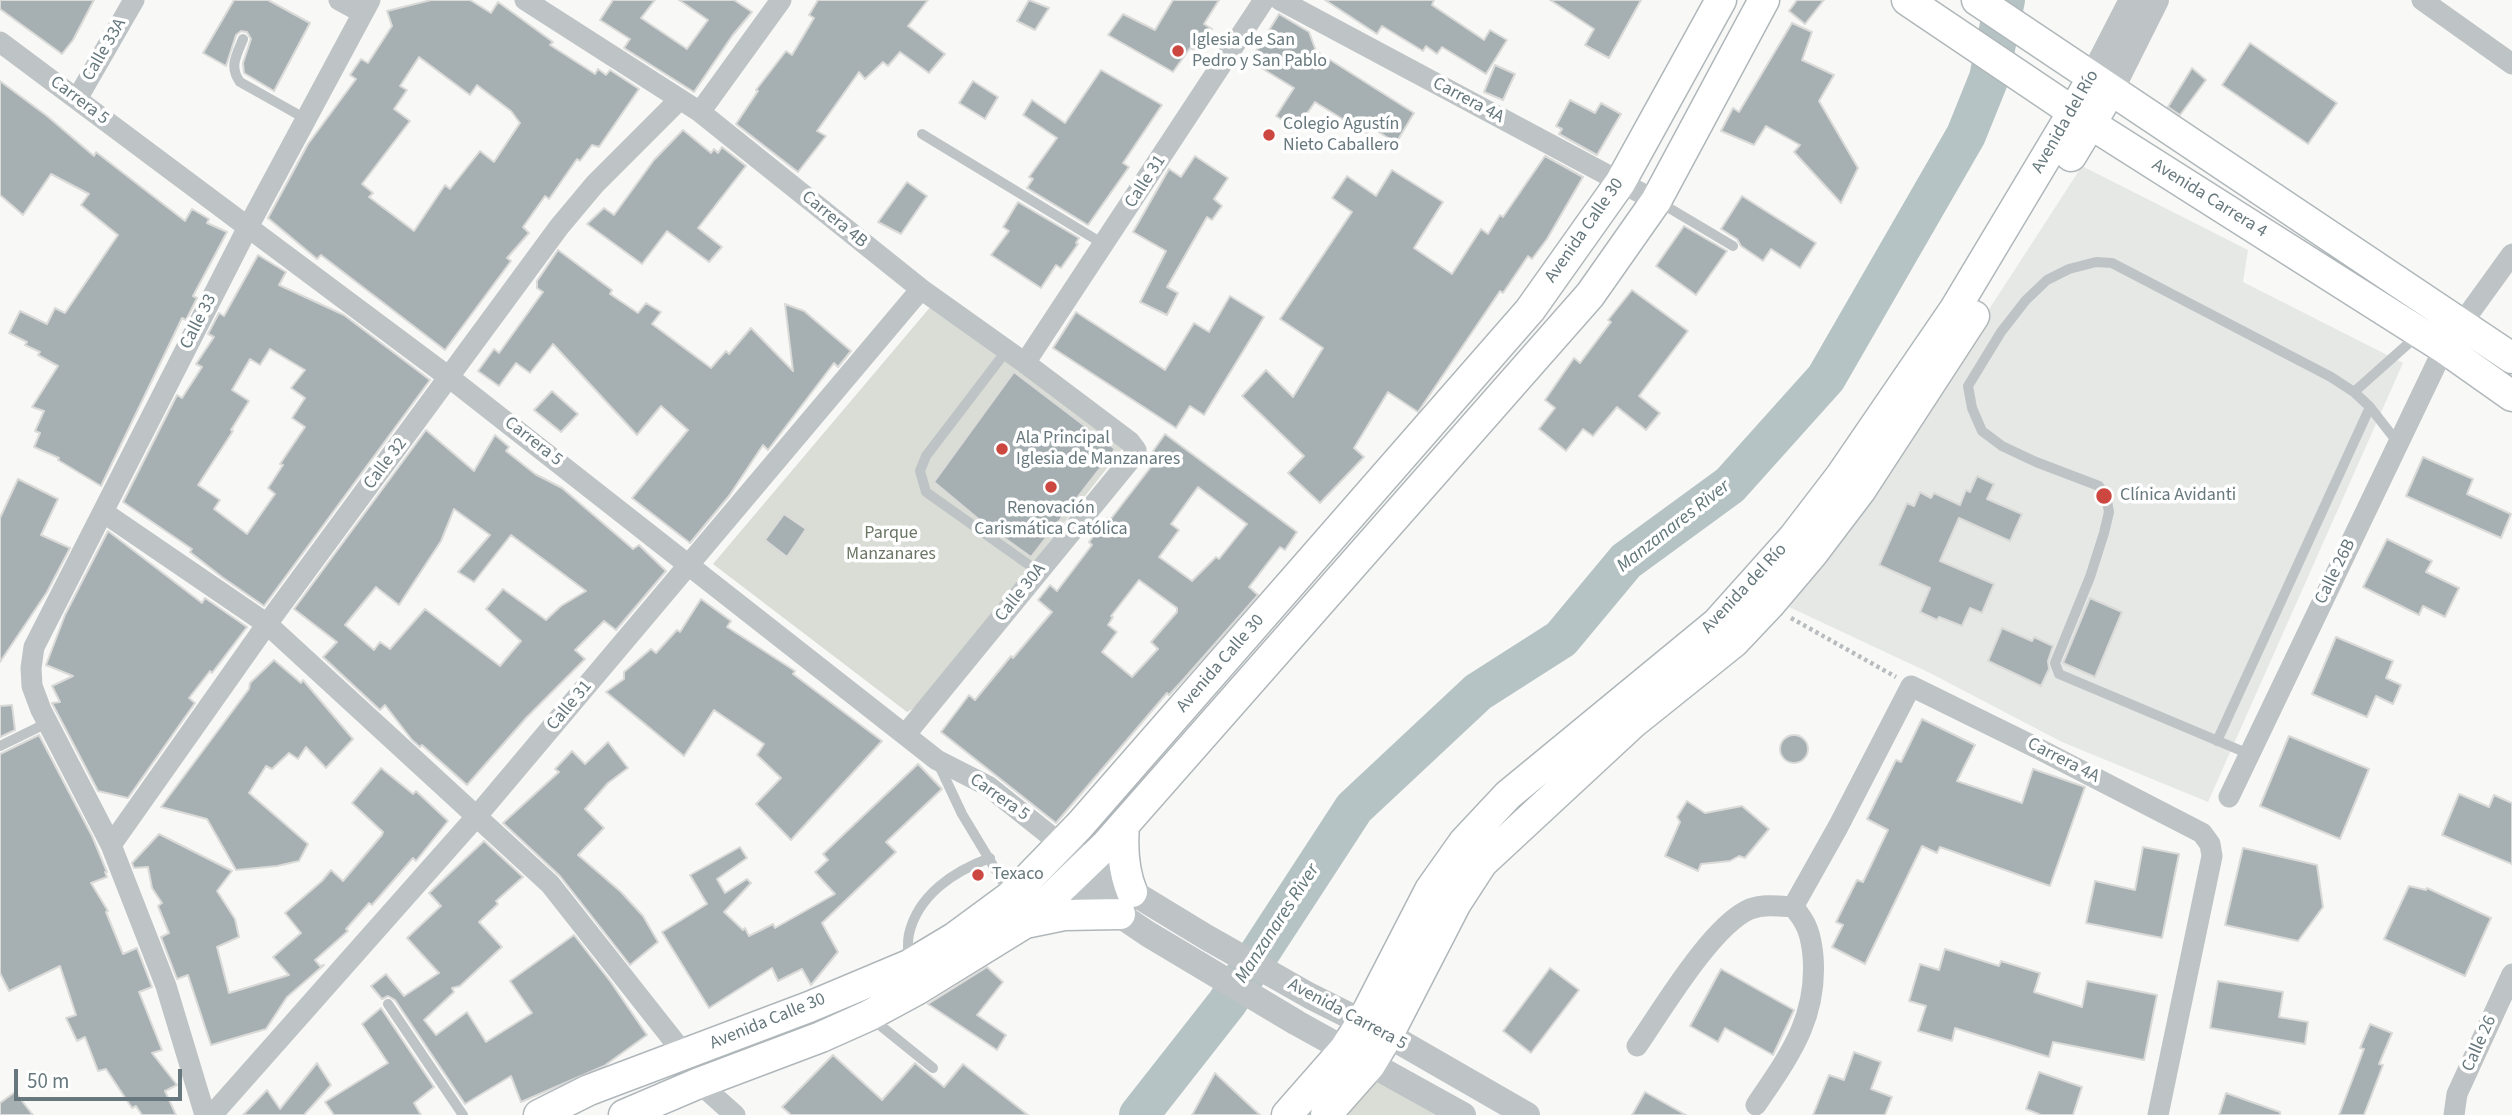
<!DOCTYPE html>
<html>
<head>
<meta charset="utf-8">
<style>
  body { margin:0 }
  #map { position:relative; width:2512px; height:1115px; overflow:hidden; background:#f8f8f6; font-family:"Source Sans 3",sans-serif }
  canvas { display:block }
  .scale { position:absolute; left:14px; top:1069px; width:168px; height:32px; box-sizing:border-box; border:4px solid #66787d; border-top:0; padding-left:9px; font-size:21px; line-height:24px; white-space:nowrap; color:#66787d; -webkit-text-stroke:5px #fff; paint-order:stroke }
</style>
</head>
<body>
<div id="map">
<canvas width="2512" height="1115"></canvas>
<div class="scale">50 m</div>
</div>
<script>
const g = document.querySelector('canvas').getContext('2d');
g.lineJoin = 'round';
function fillPath(path, color) {
  g.fillStyle = color;
  g.fill(path, 'evenodd');
}
function trace(path, color, width, dash) {
  g.strokeStyle = color;
  g.lineWidth = width;
  g.lineCap = dash ? 'butt' : 'round';
  g.setLineDash(dash || []);
  g.stroke(path);
}
function drawText(font, color, halo, rows, align = 'center') {
  g.font = font + ' "Source Sans 3",sans-serif';
  g.lineWidth = 7;
  g.setLineDash([]);
  g.textBaseline = 'middle';
  g.strokeStyle = halo;
  g.fillStyle = color;
  for (const [text, x, y, turn = 0] of rows) {
    g.save();
    g.translate(x, y);
    g.rotate((+turn || 0) * Math.PI / 180);
    g.textAlign = isNaN(turn) ? turn : align;
    if (halo) g.strokeText(text, 0, 0);
    g.fillText(text, 0, 0);
    g.restore();
  }
}
fillPath(new Path2D(`
  M2082,166L2248,250L2243,282L2403,363L2208,802L2062,742L1930,673L1789,607L1940,385Z`), '#e6e8e6');
fillPath(new Path2D(`
  M932,305L1122,449L922,704L907,712L713,564Z
  M1378,1076L1448,1115H1342Z`), '#d9ddd6');
trace(new Path2D(`
  M1139,1115L1227,1003L1354,808L1478,692L1561,639L1626,561L1730,485L1826,378L1966,135L1989,78L2005,0`), '#b6c3c4', 40);
const building = new Path2D(`
  M0,0H94L73,40L62,54L0,9Z
  M234,0H268L310,23L274,91L244,73L243,63L251,39L247,32L241,31L236,35L226,66L203,53Z
  M431,0H470L491,13L498,2L553,42L550,45L595,74L598,69L606,75L610,70L639,89L599,147L592,145L580,161L577,159L549,199L545,196L523,227L529,233L507,258L511,261L445,350L321,255L317,259L268,218L308,144L356,79L350,75L361,59L368,63L392,26L387,11ZM419,57L470,95L477,85L511,111L520,123L494,162L480,151L450,189L445,185L414,231L369,197L373,193L362,184L410,121L394,109L407,90L400,86Z
  M613,0H655L641,18L687,49L708,20L679,0H734L752,12L732,36L694,92L624,48L630,39L600,20Z
  M818,0H928L908,26L945,54L929,73L900,52L888,66L883,62L865,79L859,72L817,131L826,136L798,172L736,124L758,91L756,90L786,51L792,55L814,18L809,15Z
  M1029,0L1049,8L1035,30L1017,21Z
  M1173,0H1219L1204,24L1212,29L1199,52L1190,48L1173,72L1108,35L1123,14L1155,30Z
  M1325,0H1434L1432,5L1484,40L1490,30L1507,40L1486,74L1442,47L1437,54L1426,46L1423,51L1382,26L1377,34Z
  M1550,0H1641L1609,58L1585,45L1594,29Z
  M1797,0H1824L1805,24L1789,11Z
  M1279,14L1309,32L1316,51L1414,113L1396,143L1371,127L1367,134L1315,102L1296,129L1276,116L1294,88L1250,61Z
  M1792,23L1812,32L1802,60L1834,75L1819,101L1858,168L1841,203L1794,152L1800,145L1766,126L1754,145L1721,131L1733,108L1739,112Z
  M2250,43L2337,103L2308,144L2222,85Z
  M1495,65L1515,74L1503,100L1484,92Z
  M2192,68L2206,80L2180,115L2168,107Z
  M1101,70L1162,105L1123,163L1129,167L1088,225L1027,188L1033,179L1029,177L1057,138L1023,115L1032,100L1065,123Z
  M0,81L47,116L94,156L96,152L185,221L192,209L209,219L207,223L227,232L193,296L197,298L186,320L182,318L101,486L58,460L59,458L34,447L40,433L35,431L44,411L32,407L58,366L38,355L40,352L25,345L27,342L9,333L20,311L47,324L55,308L65,313L118,235L81,205L89,194L51,174L23,215L0,195Z
  M973,81L998,97L985,119L959,103Z
  M1570,100L1595,113L1601,103L1621,114L1597,155L1559,134L1562,129L1556,126Z
  M683,130L711,153L714,149L718,153L722,147L746,166L698,228L722,247L709,262L667,231L642,264L587,224L604,208L614,215L654,160Z
  M1195,156L1228,178L1214,199L1222,206L1212,220L1207,217L1167,287L1178,293L1167,315L1140,302L1166,251L1133,232L1169,169L1181,177Z
  M1545,156L1583,177L1547,239L1532,259L1528,256L1503,293L1500,291L1418,412L1388,392L1354,448L1364,457L1320,503L1288,473L1304,456L1242,396L1266,370L1293,397L1323,348L1280,319L1352,212L1332,198L1347,176L1376,196L1392,170L1443,202L1414,248L1452,274L1481,229L1488,234L1500,215L1503,217Z
  M907,182L927,196L901,234L878,222Z
  M1742,196L1816,243L1800,268L1771,249L1763,261L1741,246L1737,239L1721,229Z
  M1018,202L1079,238L1076,243L1078,244L1061,268L1056,265L1041,288L991,255L1009,231L1003,227Z
  M1684,226L1727,251L1696,295L1656,266Z
  M558,250L612,290L610,294L638,313L646,303L661,312L652,324L711,368L726,351L729,354L751,328L793,371L785,304L804,311L851,351L838,367L834,363L768,450L763,445L729,496L690,543L632,498L688,430L661,406L637,435L553,344L530,373L516,363L499,386L478,371L494,349L499,353L543,292L537,288V281Z
  M258,255L286,272L279,285L344,315L430,380L264,606L222,577L190,552L192,549L123,502L177,395L182,398L202,367L196,364L214,337L208,334L219,313L224,316ZM270,349L305,370L291,388L305,398L292,418L305,427L280,464L283,465L268,488L275,494L247,534L214,509L220,500L198,485L233,431L231,430L249,401L232,390L250,359L260,365Z
  M1632,290L1688,331L1639,396L1660,413L1646,430L1617,407L1593,436L1583,429L1566,451L1539,429L1555,408L1545,400L1574,358L1580,363L1611,322L1608,320Z
  M1230,296L1264,317L1204,415L1190,406L1176,428L1053,348L1076,312L1165,370L1194,323L1209,332Z
  M1014,372L1115,449L1031,557L982,522L934,482Z
  M552,391L578,414L561,432L534,410Z
  M426,430L474,471L495,435L509,447L506,451L535,474L562,488L633,549L639,545L666,571L616,630L604,621L575,650L585,659L526,718L467,785L422,745L420,747L412,740L385,705L380,710L323,657L337,642L294,609ZM454,509L490,535L458,572L474,582L511,535L586,591L561,606L546,620L503,589L486,609L521,641L500,666L425,609L390,649L380,642L374,650L345,625L376,587L399,605L441,541Z
  M1165,434L1297,532L1285,550L1280,547L1249,587L1258,595L1182,681L1169,695L1167,693L1056,823L941,732L969,695L975,700L1011,656L1013,658L1052,612L1038,600L1050,585L1057,591L1092,545L1089,542L1107,518L1110,520L1157,459L1151,454ZM1198,487L1247,524L1219,559L1216,557L1192,581L1159,557L1179,530L1171,524ZM1139,580L1177,608V612L1151,642L1158,649L1132,677L1102,652L1117,632L1108,625L1113,617L1111,616Z
  M2423,457L2473,479L2467,494L2511,514L2501,538L2406,496Z
  M1977,476L1994,484L1987,499L2022,514L2010,541L1959,518L1940,561L1994,584L1982,613L1970,608L1962,626L1939,617L1937,620L1920,612L1930,588L1879,565L1907,503L1914,506L1920,492L1931,498L1934,493L1960,505L1966,490L1970,492Z
  M18,479L58,499L41,535L70,548L47,592L0,662V518Z
  M784,514L806,529L787,557L765,540Z
  M108,531L202,603L205,598L247,627L212,673L210,671L189,698L195,703L128,798L98,791L52,703L60,702L52,686L73,676L46,665L65,615Z
  M2387,539L2432,561L2426,572L2459,588L2445,617L2423,606L2419,615L2363,587Z
  M2090,598L2122,612L2095,677L2063,663Z
  M701,599L731,621L727,627L795,671L793,674L882,741L791,840L756,804L781,778L757,755L764,744L714,710L684,756L606,692L624,679V672L651,649L656,653L677,630L680,632Z
  M2002,628L2032,641L2034,637L2053,646L2048,661L2049,669L2041,686L1988,661Z
  M2336,637L2393,661L2386,678L2401,685L2393,704L2376,696L2367,717L2312,694Z
  M274,660L301,683L303,680L353,739L326,768L306,747L298,759L289,753L272,769L266,766L249,793L308,844L299,861L277,866L236,870L207,819L161,807L249,689L250,683Z
  M12,705L15,730L0,737V706Z
  M1922,719L1975,745L1957,781L2022,803L2033,769L2085,787L2050,886L1940,847L1937,853L1922,846L1865,964L1832,947L1843,925L1836,922L1857,880L1863,882L1888,830L1867,819L1896,760L1901,762Z
  M1780 749a14 14 0 1 1 28 0a14 14 0 1 1-28 0Z
  M39,735L92,836L107,872H105L107,877L91,883L108,911L106,912L123,954L137,948L152,987L139,992L162,1050L152,1053L177,1085L165,1091L176,1115H142L136,1106L132,1108L106,1069L98,1071L85,1037L77,1041L66,1018L76,1015L60,966L9,991L0,973V754Z
  M2289,736L2369,769L2340,839L2260,806Z
  M608,742L628,768L608,783L585,809L604,828L578,855L621,892L643,916L658,942L630,965L560,876L503,823L559,772L555,769L572,751L585,764Z
  M918,764L942,789L886,842L896,852L822,923L838,952L811,985L802,969L778,981L772,968L709,1008L662,932L707,904L690,875L740,847L747,858L717,879L725,893L747,879L751,883L724,912L743,930L745,928L749,936L773,924L775,928L835,894L815,872L828,860L823,854Z
  M381,768L413,794L416,791L448,821L416,861L413,858L372,905L369,903L346,929L348,931L315,960L320,966L324,965L287,997L266,1029L211,1045L188,975L177,979L161,937L169,933L158,906L162,903L152,888L148,867L134,868L132,863L159,834L232,871L217,891L235,919L239,937L217,947L229,993L289,975L273,957L301,933L285,913L322,881L331,870L343,881L382,835L383,832L352,803Z
  M2459,794L2489,807L2494,795L2512,803V864L2442,835Z
  M1687,801L1705,813L1742,806L1769,829L1745,858L1739,856L1730,861L1701,864L1698,871L1665,856L1680,822L1677,817Z
  M484,841L523,877L496,901L498,904L479,922L502,947L460,986L452,988L454,992L424,1020L436,1035L467,1012L486,1042L532,1013L510,981L574,935L610,981L647,1035L604,1066L521,1102L511,1076L465,1104L395,1000L388,996L382,999L371,986L386,974L404,996L439,973L407,938L441,906L429,893Z
  M2143,847L2179,854L2162,938L2086,923L2095,881L2135,890Z
  M2243,848L2317,865L2323,907L2298,941L2225,925Z
  M2409,886L2426,890L2427,888L2491,918L2465,976L2384,939Z
  M1945,949L1999,966L2001,961L2040,973L2034,992L2082,1007L2087,981L2157,995L2144,1060L2053,1042L2049,1057L1955,1028L1952,1041L1918,1031L1926,1006L1909,1001L1920,964L1939,970Z
  M987,967L1003,982L977,1015L1006,1035L997,1050L928,1004Z
  M1550,968L1579,990L1531,1053L1503,1031Z
  M1721,969L1794,1010L1773,1055L1725,1028L1718,1042L1690,1026Z
  M2218,981L2283,992L2279,1017L2308,1022L2305,1044L2210,1028Z
  M381,1008L434,1087L414,1103L421,1115H334L325,1102L388,1063L362,1024Z
  M2370,1024L2392,1033L2379,1064L2383,1065L2364,1115H2339L2364,1049L2360,1048Z
  M1854,1052L1881,1062L1871,1089L1892,1097L1885,1115H1813L1829,1075L1844,1080Z
  M833,1055L882,1100L915,1063L944,1087L963,1064L1028,1115H791L782,1107Z
  M317,1063L331,1085L304,1115H243L267,1090L280,1109Z
  M2039,1072L2082,1087L2073,1115H2041L2026,1109Z
  M1215,1073L1260,1115H1192Z
  M15,1092L33,1115H0V1103Z
  M1645,1092L1686,1115H1632Z
  M2226,1093L2280,1112V1115H2219Z`);
fillPath(building, '#a6afb2');
trace(building, '#dadad8', 2);
const secondary = new Path2D(`
  M1907,0L2091,124L2444,348L2512,396
  M1977,0L2512,358
  M2071,156L2111,90
  M1124,825C1122,849 1123,870 1132,892
  M1025,923L1064,915L1120,914
  M539,1115L589,1090L809,1007L909,965L954,938L1011,896L1080,825L1530,310L1620,183L1721,0
  M624,1115L699,1083L821,1037L868,1016L918,989L1025,923L1107,844L1590,295L1656,201L1764,0
  M1287,1115L1344,1050L1362,1022L1430,890L1464,842L1508,795L1717,623L1794,537L1840,477L1955,309L2073,112L2092,78
  M1326,1115L1370,1065L1388,1035L1456,903L1482,863L1633,723L1734,642L1769,605L1813,553L1860,491L1974,316`);
trace(secondary, '#b0b7ba', 33);
trace(new Path2D(`
  M1791,618L1896,677`), '#b8bcbe', 4.5, [3.5, 3.5]);
trace(new Path2D(`
  M243,39C236,56 229,67 240,82L306,119
  M922,134L1105,245
  M1659,202L1733,246
  M1007,350L926,456L920,471L926,492L1039,572
  M2370,407L2398,443
  M2217,741L2370,407L2354,392
  M0,746L47,723
  M2249,754L2059,674L2055,663L2090,577L2104,533L2109,512L2106,496L2099,486L2036,462L2002,446L1982,431L1972,408L1968,386L2001,332L2026,300L2047,280L2069,269L2096,262L2112,263L2331,377L2354,392L2418,335
  M938,763L962,814L1009,892
  M909,962C908,953 907,943 909,934C918,895 954,871 990,858
  M388,1004L463,1115
  M871,1018L933,1068`), '#bec3c5', 10);
trace(new Path2D(`
  M339,0L363,13
  M525,0L700,112L921,289L1025,363L1130,442L1136,450L1131,459L905,735
  M1280,0L1656,201
  M2422,0L2512,64
  M0,42L450,378L937,760L988,786L1062,845
  M77,99L134,0
  M700,112L781,0
  M1025,363L1264,0
  M103,512L267,624L550,884L685,1055
  M2229,797L2444,348L2512,254
  M111,845L267,624L559,227L595,184L680,99
  M1637,1046C1662,1010 1712,925 1750,909C1764,904 1779,906 1793,907L1838,827L1911,686L2039,749L2202,833L2210,844L2212,856L2158,1115
  M699,1083L735,1115
  M1756,1105C1789,1056 1818,1018 1813,956C1811,935 1807,922 1793,907
  M205,1115L166,986L111,845L41,710L32,686L31,668L34,647L248,227L370,0
  M212,1115L476,817L921,289
  M2454,1115L2457,1094L2512,974`), '#bec3c5', 21);
trace(new Path2D(`
  M2092,78L2132,0
  M2111,90L2156,0
  M1072,852L1132,892L1206,937L1310,996L1388,1035L1527,1115
  M1053,870L1148,934L1297,1023L1463,1115`), '#bec3c5', 26);
trace(secondary, '#fff', 30);
for (const [x, y, r, color] of [
  [1178,51,7,"#cd4741"],
  [1269,135,7,"#cd4741"],
  [1002,449,7,"#cd4741"],
  [1051,487,7,"#cd4741"],
  [2104,496,9,"#cd4741"],
  [978,875,7,"#cd4741"]
]) {
  const dot = new Path2D();
  dot.arc(x, y, r, 0, 2 * Math.PI);
  g.fillStyle = color;
  g.fill(dot);
  trace(dot, '#fff', 2.5);
}
drawText('18px', '#66787d', '#fff', [
  ["Iglesia de San",1192,41],
  ["Pedro y San Pablo",1192,62],
  ["Colegio Agustín",1283,125],
  ["Nieto Caballero",1283,146],
  ["Ala Principal",1016,439],
  ["Iglesia de Manzanares",1016,460],
  ["Clínica Avidanti",2120,496],
  ["Renovación",1051,509,"center"],
  ["Carismática Católica",1051,530,"center"],
  ["Texaco",992,875]
], 'left');
drawText('18px', '#66787d', '#fff', [
  ["Calle 33A",105,50,-60],
  ["Carrera 5",79,101,37],
  ["Carrera 4A",1468,101,28],
  ["Avenida del Río",2066,122,-60],
  ["Calle 31",1146,182,-57],
  ["Avenida Carrera 4",2209,199,32],
  ["Carrera 4B",834,220,39],
  ["Avenida Calle 30",1585,231,-55],
  ["Calle 33",199,322,-63],
  ["Carrera 5",533,442,38],
  ["Calle 32",386,464,-53],
  ["Calle 26B",2336,572,-64],
  ["Avenida del Río",1745,589,-47],
  ["Calle 30A",1021,593,-51],
  ["Avenida Calle 30",1221,664,-49],
  ["Calle 31",570,706,-50],
  ["Carrera 4A",2063,761,27],
  ["Carrera 5",999,798,35],
  ["Avenida Carrera 5",1347,1015,28],
  ["Avenida Calle 30",768,1022,-22],
  ["Calle 26",2480,1044,-66]
]);
drawText('18px', '#6b7665', '#fff', [
  ["Parque",891,534],
  ["Manzanares",891,555]
]);
drawText('italic 19px', '#617678', '#fff', [
  ["Manzanares River",1674,527,-38],
  ["Manzanares River",1278,924,-57]
]);
</script>
</body>
</html>
